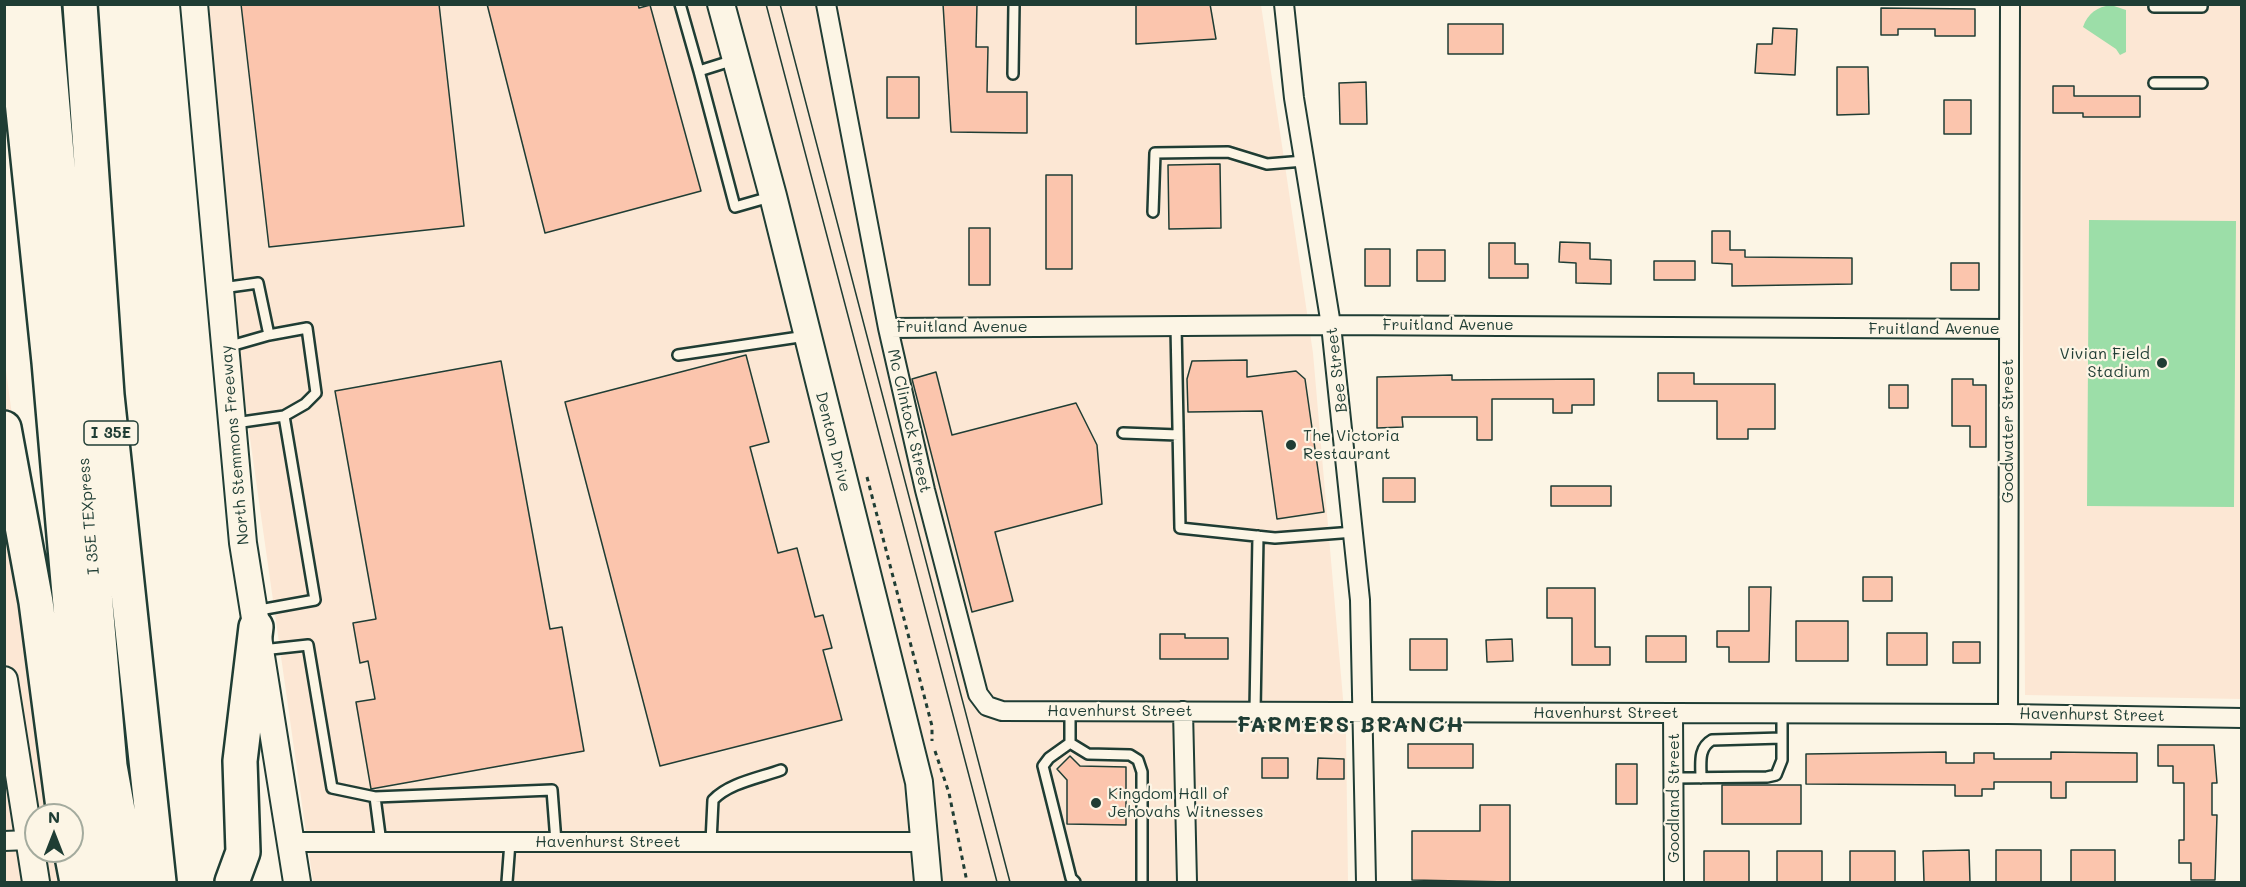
<!DOCTYPE html>
<html>
<head>
<meta charset="utf-8">
<style>
  body { margin:0 }
  #map { position:relative; width:2246px; height:887px; overflow:hidden; background:#fcf5e5; font-family:Mali,sans-serif }
  canvas { display:block }
  .frame { position:absolute; inset:0; border:6px solid #1f3d34; pointer-events:none }
  .north { position:absolute; left:24px; top:803px; width:60px; height:60px; box-sizing:border-box; background:#fcf5e5; border:2px solid #a4ab9e; border-radius:50%; rotate:0deg; font-size:16px; font-weight:700; line-height:24px; text-align:center; color:#1f3d34 }
  .north::after { content:''; display:block; margin:auto; width:21px; height:27px; background:#1f3d34; clip-path:polygon(50% 0,100% 100%,50% 72%,0 100%) }
</style>
</head>
<body>
<div id="map">
<canvas width="2246" height="887"></canvas>
<div class="frame"></div>
<div class="north">N</div>
</div>
<script>
const g = document.querySelector('canvas').getContext('2d');
g.lineJoin = 'round';
function fillPath(path, color) {
  g.fillStyle = color;
  g.fill(path, 'evenodd');
}
function trace(path, color, width, dash) {
  g.strokeStyle = color;
  g.lineWidth = width;
  g.lineCap = dash ? 'butt' : 'round';
  g.setLineDash(dash || []);
  g.stroke(path);
}
function drawText(font, color, halo, rows, align = 'center') {
  g.font = font + ' Mali,sans-serif';
  g.lineWidth = 4.5;
  g.setLineDash([]);
  g.textBaseline = 'middle';
  g.strokeStyle = halo;
  g.fillStyle = color;
  for (const [text, x, y, turn = 0] of rows) {
    g.save();
    g.translate(x, y);
    g.rotate((+turn || 0) * Math.PI / 180);
    g.textAlign = isNaN(turn) ? turn : align;
    if (halo) g.strokeText(text, 0, 0);
    g.fillText(text, 0, 0);
    g.restore();
  }
}
fillPath(new Path2D(`
  M205,5H1261L1313,353L1346,733L1348,882H313L245,403Z
  M2021,5H2241V699L2025,695Z
  M4,356L66,815H36V851H72L78,882H5Z`), '#fce7d4');
fillPath(new Path2D(`
  M2111,5L2126,10V52L2120,55L2116,49L2083,27C2088,13 2097,7 2111,5Z
  M2089,220L2236,221L2234,507L2087,506Z`), '#9cdea8');
const building = new Path2D(`
  M241,4H439L464,226L269,247Z
  M487,4H638L639,8L650,5L701,191L545,233Z
  M943,4H977L976,47H988L987,92H1027V133L951,132Z
  M1136,4H1210L1216,39L1136,44Z
  M1881,8L1975,9V36H1935V29H1898V35H1881Z
  M1448,24H1503V54H1448Z
  M1773,28L1797,29L1795,75L1755,73L1757,44H1772Z
  M1837,67H1868L1869,114L1837,115Z
  M887,77H919V118H887Z
  M1366,82L1367,124H1340L1339,83Z
  M2053,86H2074V96H2140V117H2083V113H2053Z
  M1944,100H1971V134H1944Z
  M1220,164L1221,228L1169,229L1168,165Z
  M1046,175H1072V269H1046Z
  M969,228H990V285H969Z
  M1712,231H1730V250H1745V257L1852,258V284L1732,286V264L1712,263Z
  M1560,242L1590,243V259L1611,260V284L1576,283V263L1559,262Z
  M1489,243H1515V264H1528V278H1489Z
  M1365,249H1390V286H1365Z
  M1417,250H1445V281H1417Z
  M1654,261H1695V280H1654Z
  M1951,263H1979V290H1951Z
  M746,355L769,442L750,447L778,553L797,548L815,617L823,615L832,648L823,650L842,720L660,766L565,402Z
  M1247,360V377L1296,371L1305,379L1324,512L1277,519L1262,411L1188,412L1187,379L1192,361Z
  M501,361L550,629L562,627L584,751L371,789L356,702L375,699L368,661L360,663L353,623L376,619L335,391Z
  M936,372L952,435L1076,403L1097,445L1102,504L995,532L1013,601L972,612L912,379Z
  M1658,373H1694V384H1775V429H1748V439H1717V401H1658Z
  M1452,375V380L1594,379V405H1572V413H1553V399H1492V440H1477V417H1402L1403,427L1377,428V377Z
  M1952,379H1973V385H1986V447H1970V426H1952Z
  M1889,385H1908V408H1889Z
  M1383,478H1415V502H1383Z
  M1551,486H1611V506H1551Z
  M1863,577H1892V601H1863Z
  M1749,587H1771L1769,662H1729V647H1717V631H1749Z
  M1547,588H1595V647H1610V665H1572V618H1547Z
  M1796,621H1848V661H1796Z
  M1887,633H1927V665H1887Z
  M1160,634H1185V638H1228V659H1160Z
  M1646,636H1686V662H1646Z
  M1410,639H1447V670H1410Z
  M1512,639L1513,661L1487,662L1486,640Z
  M1953,642H1980V663H1953Z
  M1408,744H1473V768H1408Z
  M2158,745H2214L2217,783H2212V815H2217L2215,880H2191V863H2179V840H2184V783H2173V766H2158Z
  M1946,752V763H1974V753H1994V759H2051V752L2137,753V782H2066V798H2051V782H1994V789H1982V796H1955V785L1806,784V754Z
  M1070,756L1080,766L1126,767V825L1067,824V780L1057,769Z
  M1262,758H1288V778H1262Z
  M1318,758L1344,759V779H1317Z
  M1616,764H1637V804H1616Z
  M1722,785H1801V824H1722Z
  M1480,805H1510V882L1412,880V831H1480Z
  M1969,850L1970,882H1924L1923,851Z
  M1996,850H2041V882H1996Z
  M2071,850H2115V882H2071Z
  M1704,851H1749V882H1704Z
  M1777,851H1822V882H1777Z
  M1850,851H1895V882H1850Z`);
fillPath(building, '#fbc5ad');
trace(building, '#1f3d34', 1.5);
const lane = new Path2D(`
  M680,4L699,71
  M2154,7H2202V4
  M734,60L699,71L735,207L770,197
  M1013,74L1014,4
  M2154,83H2202
  M1153,212L1155,153L1228,152L1267,164L1304,161
  M222,288L258,283L269,335L227,347
  M1176,326L1180,528L1275,538L1354,532
  M269,335L307,328L316,393L305,404L284,416
  M678,355L806,336
  M235,423L284,416L315,600L254,611
  M1123,433L1178,435
  M262,650L308,645L332,788L375,797L381,843
  M1070,711V743L1088,754L1130,755L1138,760L1142,772V882
  M1255,711L1258,536
  M1070,743L1049,758L1043,766L1071,878L1075,882
  M1673,778L1767,777L1776,775L1782,760V714
  M1701,778C1701,763 1698,748 1712,740L1782,738
  M375,797L552,790L556,842
  M711,842L713,800C729,783 759,778 781,770
  M507,882L510,842`);
const street = new Path2D(`
  M826,4L888,328L925,490L978,694L987,706L1002,711L2008,714L2242,718
  M1284,4L1294,98L1331,325L1360,600L1366,882
  M888,328L1331,325L2008,329
  M1183,711L1187,882
  M1673,713L1674,882
  M2008,714L2010,4
  M4,841L29,840
  M289,842H927`);
const secondary = new Path2D(`
  M194,4L243,543L297,882
  M721,4L773,196L919,782L928,882
  M4,680L36,882`);
const highway = new Path2D(`
  M12,4L49,362L72,628L102,882
  M44,4L110,766L131,882
  M80,4L107,395L159,882
  M4,428L36,602L64,815
  M71,851L77,882
  M232,882L243,852L240,761L256,627`);
trace(lane, '#1f3d34', 14);
trace(street, '#1f3d34', 22);
trace(secondary, '#1f3d34', 30);
trace(highway, '#1f3d34', 38);
trace(new Path2D(`
  M867,477L932,726V741
  M935,751L949,793L967,882`), '#1f3d34', 3, [4.5, 4.5]);
trace(lane, '#fcf5e5', 9);
trace(street, '#fcf5e5', 18);
trace(secondary, '#fcf5e5', 26);
trace(highway, '#fcf5e5', 33);
trace(new Path2D(`
  M766,4L997,882
  M780,4L1010,882`), '#1f3d34', 1.5);
for (const [x, y, r, color] of [
  [2162,363,6,"#1f3d34"],
  [1291,445,6,"#1f3d34"],
  [1096,803,6,"#1f3d34"]
]) {
  const dot = new Path2D();
  dot.arc(x, y, r, 0, 2 * Math.PI);
  g.fillStyle = color;
  g.fill(dot);
  trace(dot, '#fcf5e5', 2);
}
for (const [x, y, w] of [
  [111,433,54]
]) {
  const box = new Path2D();
  box.roundRect(x - w / 2, y - 12, w, 24, 4.5);
  g.fillStyle = '#fcf5e5';
  g.fill(box);
  trace(box, '#1f3d34', 1.5);
}
drawText('bold 15px', '#1f3d34', null, [
  ["I 35E",111,433]
]);
drawText('16px', '#1f3d34', '#fcf5e5', [
  ["Fruitland Avenue",1448,325],
  ["Fruitland Avenue",962,327],
  ["Fruitland Avenue",1934,329],
  ["Bee Street",1337,370,-97],
  ["Mc Clintock Street",909,421,77],
  ["Goodwater Street",2008,431,-90],
  ["Denton Drive",833,442,76],
  ["North Stemmons Freeway",235,445,-95],
  ["I 35E TEXpress",89,516,-95],
  ["Havenhurst Street",1120,711],
  ["Havenhurst Street",1606,713],
  ["Havenhurst Street",2092,715,1],
  ["Goodland Street",1674,798,-90],
  ["Havenhurst Street",608,842]
]);
drawText('16px', '#1f3d34', '#fcf5e5', [
  ["Vivian Field",2150,354,"right"],
  ["Stadium",2150,372,"right"],
  ["The Victoria",1303,436],
  ["Restaurant",1303,454],
  ["Kingdom Hall of",1108,794],
  ["Jehovahs Witnesses",1108,812]
], 'left');
g.letterSpacing = '1.5px';
drawText('bold 22px', '#1f3d34', '#fcf5e5', [
  ["FARMERS BRANCH",1351,725]
]);
g.letterSpacing = '0px';
</script>
</body>
</html>
